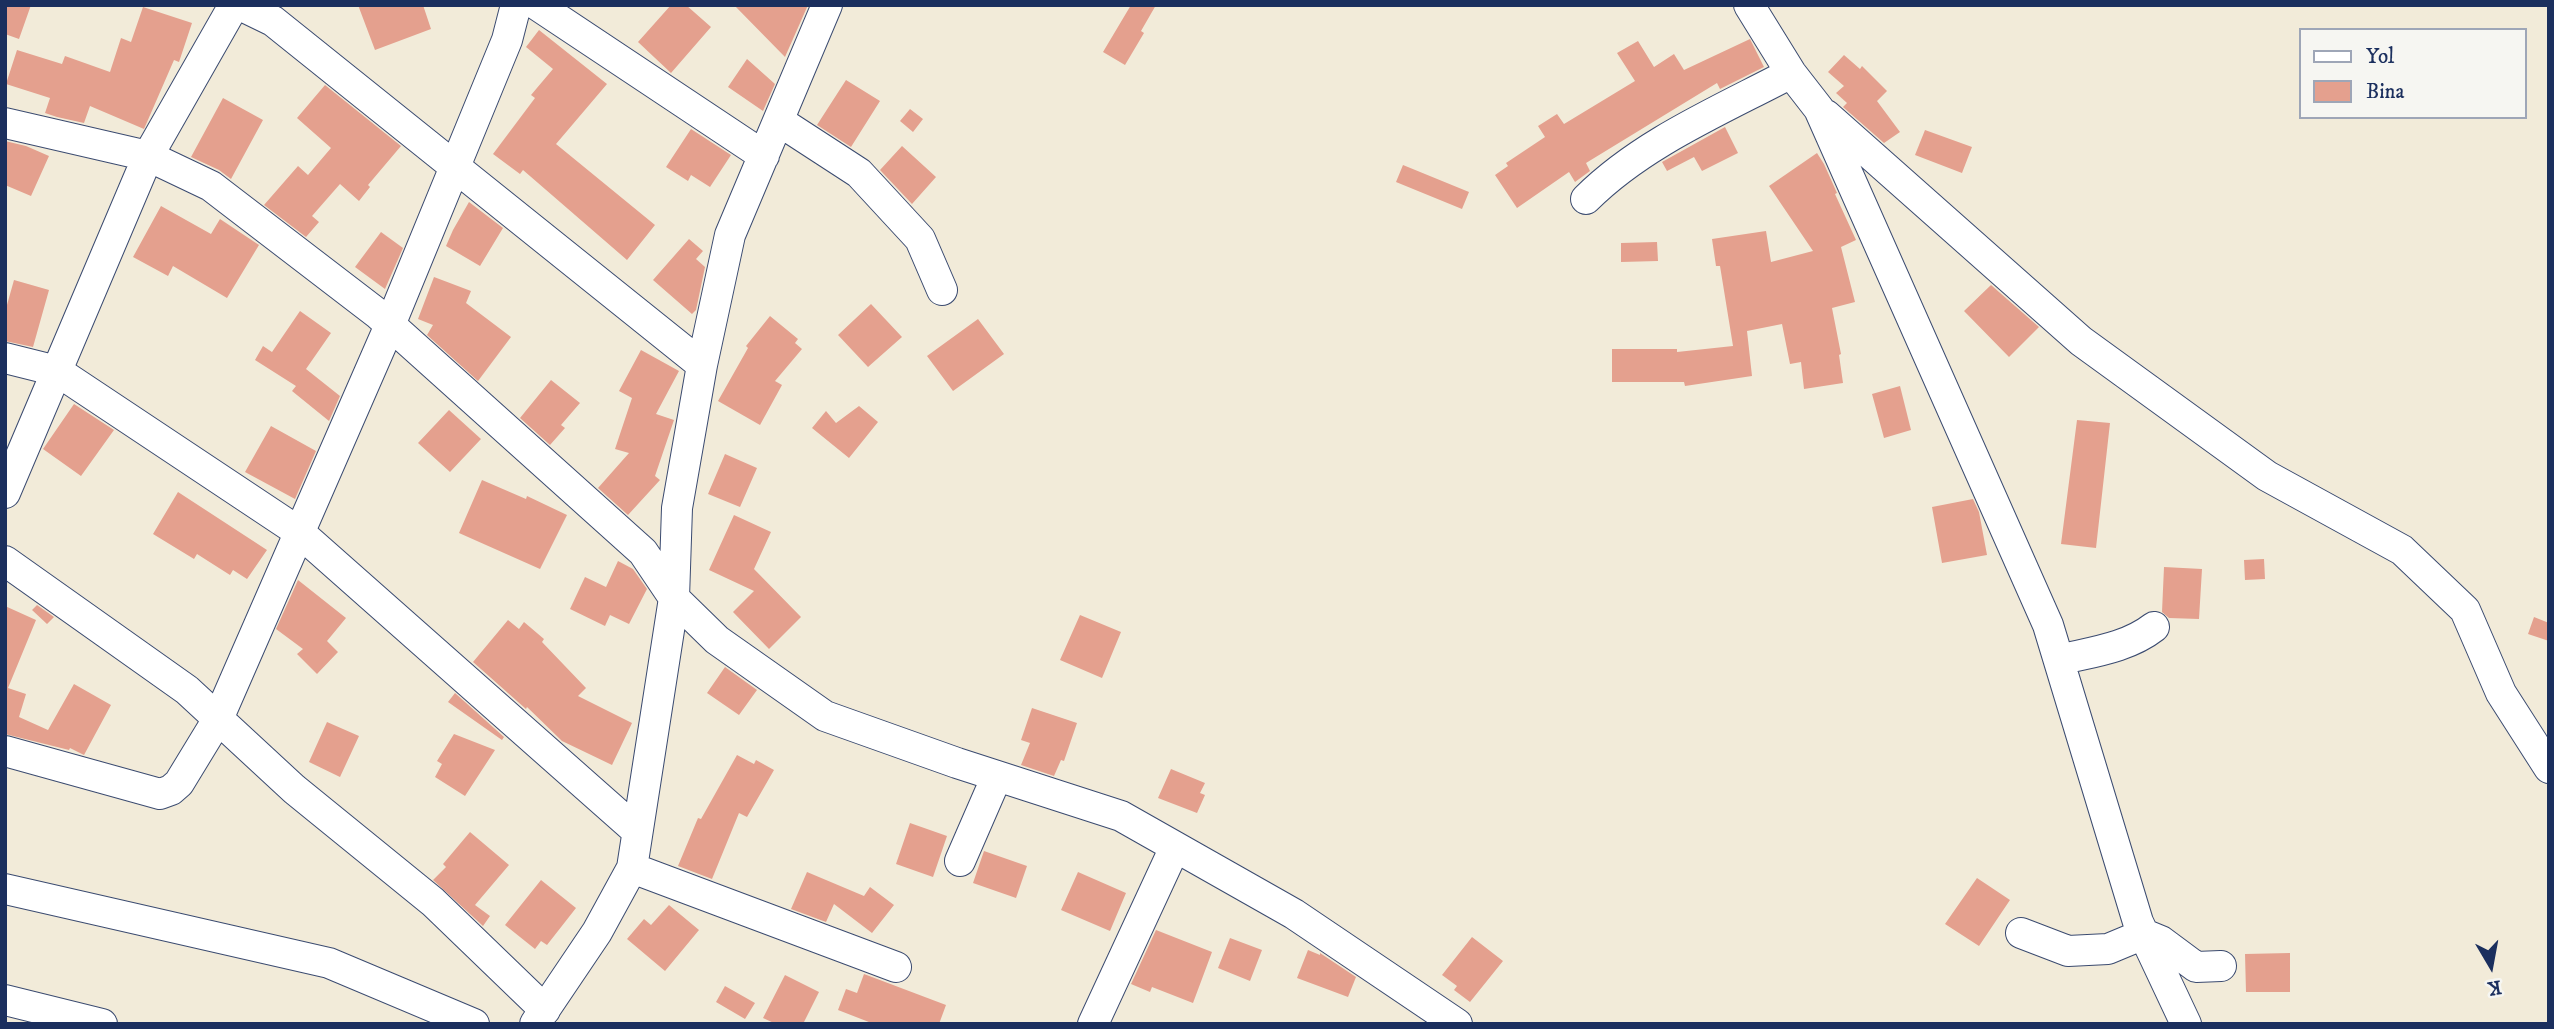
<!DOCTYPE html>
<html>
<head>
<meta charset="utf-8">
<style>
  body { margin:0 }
  #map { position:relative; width:2554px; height:1029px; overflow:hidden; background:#f2ebd9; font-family:"IM FELL DW Pica",serif }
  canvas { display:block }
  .frame { position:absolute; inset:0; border:7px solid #1b2f5e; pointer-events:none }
  .legend { position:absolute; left:2299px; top:28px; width:228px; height:91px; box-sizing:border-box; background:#f6f6f2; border:2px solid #9ea6b7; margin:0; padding:9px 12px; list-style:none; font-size:21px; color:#1b2f5e }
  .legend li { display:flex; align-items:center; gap:14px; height:35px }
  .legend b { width:35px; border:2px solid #9ea6b7 }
  .north { position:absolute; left:2456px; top:931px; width:70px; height:70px; -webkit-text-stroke:5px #f6f6f2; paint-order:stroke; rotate:170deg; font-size:19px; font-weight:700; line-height:28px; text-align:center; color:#1b2f5e }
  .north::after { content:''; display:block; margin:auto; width:24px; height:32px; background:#1b2f5e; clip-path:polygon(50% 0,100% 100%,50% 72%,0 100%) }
</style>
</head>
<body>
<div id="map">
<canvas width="2554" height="1029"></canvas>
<div class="frame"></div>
<ul class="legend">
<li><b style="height:9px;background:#fff"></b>Yol</li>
<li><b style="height:19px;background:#e4a08e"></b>Bina</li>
</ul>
<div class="north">K</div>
</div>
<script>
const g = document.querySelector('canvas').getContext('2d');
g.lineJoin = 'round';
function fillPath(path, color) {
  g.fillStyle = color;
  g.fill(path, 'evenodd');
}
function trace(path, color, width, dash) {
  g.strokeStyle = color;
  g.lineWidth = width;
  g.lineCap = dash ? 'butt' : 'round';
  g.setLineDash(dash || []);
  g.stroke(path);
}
fillPath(new Path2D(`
  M5,5H31L19,39L5,34Z
  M358,5H423L431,29L375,50Z
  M671,5H686L711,27L671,73L638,42Z
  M734,5H808L785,57Z
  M1131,5H1156L1141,31L1144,33L1125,65L1103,52Z
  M143,7L192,23L179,62L174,60L144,129L90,106L84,123L57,117L45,113L50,98L6,84L17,50L62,64L65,56L110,72L121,38L131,42Z
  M539,30L607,84L556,144L655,225L627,260L523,170L520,174L493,154L535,98L531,95L553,69L526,47Z
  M1750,39L1764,67L1720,89L1717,83L1586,163L1590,171L1575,182L1569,172L1517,208L1495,175L1508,166L1506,163L1545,137L1538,126L1557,114L1564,124L1635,81L1617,53L1638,41L1654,67L1674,54L1684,70Z
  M1844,55L1860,69L1862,66L1887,91L1877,101L1900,132L1884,143L1843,107L1847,103L1836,93L1844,86L1828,72Z
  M747,59L775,84L763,111L728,87Z
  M846,80L880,101L851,147L817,125Z
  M325,85L401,146L368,185L370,187L359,201L340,184L312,216L319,222L306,237L264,205L298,166L308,175L331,148L297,118Z
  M223,98L263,120L231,179L219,170L191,157Z
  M910,109L923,119L913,132L900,121Z
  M1725,127L1738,153L1702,171L1694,157L1667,171L1662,162Z
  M691,129L731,155L710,187L691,175L688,181L666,167Z
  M1925,130L1972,147L1962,173L1915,155Z
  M5,141L26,146L49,156L31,196L5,185Z
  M902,146L936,177L912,204L880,170Z
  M1817,153L1824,164L1837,193L1835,194L1856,240L1841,247L1855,302L1832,308L1841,354L1839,355L1843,383L1804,389L1801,362L1790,364L1782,324L1747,331L1752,376L1685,386L1684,382H1612V349H1677V352L1733,346L1720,266H1716L1712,239L1766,231L1771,262L1813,251L1769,186Z
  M1403,165L1469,192L1462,209L1396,182Z
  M469,202L503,228L480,266L446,246L453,230Z
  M161,206L211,234L220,219L259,245L227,298L173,266L168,276L133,257Z
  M381,232L403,248L385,289L355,267Z
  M689,239L703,251L696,259L705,267L696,310L692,314L653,280Z
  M1657,242L1658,261L1621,262V243Z
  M434,277L471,291L466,303L511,337L478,381L427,335L433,325L418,319Z
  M14,280L49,290L33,347L5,341V312Z
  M1991,285L2039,327L2009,357L1964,311Z
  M871,304L902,337L868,367L838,335Z
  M300,311L331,333L306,369L340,396L329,421L292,391L296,386L255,360L263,346L272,352Z
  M770,316L798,339L795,343L802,349L775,381L782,385L760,425L718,401L748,348L746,346Z
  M978,319L1004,354L953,391L927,356Z
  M641,350L679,371L656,414L674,420L655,476L660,480L628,515L598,488L629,453L615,449L632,398L619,391Z
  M551,380L580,403L561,425L565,428L550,445L520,418Z
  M1900,386L1911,430L1884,438L1872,394Z
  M74,404L114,430L81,476L43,449Z
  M859,406L878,422L849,458L812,428L826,411L836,423Z
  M449,410L481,439L450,472L418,443Z
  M2077,420L2110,423L2096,548L2061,544Z
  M271,426L316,451L295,499L245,472Z
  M725,454L757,468L740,507L708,494Z
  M482,480L526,499L527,496L567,515L540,569L459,533Z
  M178,492L267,550L247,579L233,570L230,575L197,554L194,559L153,534Z
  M1973,499L1979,512L1987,555L1942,563L1932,507Z
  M734,515L771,532L754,569L801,617L769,649L733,612L754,591L709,570Z
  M2264,559L2265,579L2245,580L2244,560Z
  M618,561L633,569L647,589L629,624L610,615L605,626L570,609L585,577L606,587Z
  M2164,567L2202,569L2199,619L2169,618L2162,612Z
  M298,580L346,618L327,641L338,652L317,674L297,654L303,649L276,629Z
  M37,605L54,617L47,624L32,610Z
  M5,606L36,620L8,688L26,694L19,717L48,730L74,684L111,705L84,755L70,748L69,750L5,734Z
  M1080,615L1121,632L1102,678L1060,660Z
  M2534,617L2549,623V641L2528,634Z
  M508,620L519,629L524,622L544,639L542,642L586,688L578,696L632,723L612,765L562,741L527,707L526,709L473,662Z
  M725,667L757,690L739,715L707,693Z
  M455,693L504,737L502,740L448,702Z
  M1032,708L1077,723L1064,761L1061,760L1054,776L1021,765L1030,743L1021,740Z
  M327,722L359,736L340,777L309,762Z
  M454,734L495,750L465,796L435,777L442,764L437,761Z
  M737,755L754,764L756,760L774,770L747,817L739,813L712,879L678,866L698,818L701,819Z
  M1171,769L1205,783L1200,793L1205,795L1197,813L1158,798Z
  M910,823L947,836L933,877L896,864Z
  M470,832L509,865L475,905L490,916L483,926L433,880L446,867L443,864Z
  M984,851L1027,866L1016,898L973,883Z
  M807,872L864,896L870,887L894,905L872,933L834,904L826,922L791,909Z
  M1078,872L1126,893L1110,931L1061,910Z
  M1977,878L2010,900L1979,946L1945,924Z
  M541,880L576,908L547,945L541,941L535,949L505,925Z
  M669,905L699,930L665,971L627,939L644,919L651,925Z
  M1156,930L1212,952L1193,1003L1152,987L1150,992L1131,984Z
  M1472,937L1503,961L1470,1002L1454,990L1457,986L1442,975Z
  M1230,938L1262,950L1250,981L1218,968Z
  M1308,950L1320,955V953L1356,977L1348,997L1297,978Z
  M2290,953V992H2246L2245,954Z
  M864,974L946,1005L939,1024H874L838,1010L846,989L857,993Z
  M785,975L819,992L803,1024H776L763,1018Z
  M725,986L755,1003L745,1019L716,1002Z`), '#e4a08e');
const minor = new Path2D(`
  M240,5L273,21L702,365
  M537,5L764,156
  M1749,5L1791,73L1819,109L2048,625L2138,922L2186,1024
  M1826,115L2081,341L2267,476L2402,550L2465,610L2501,693L2549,768
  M779,121L859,173L920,239L942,290
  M5,123L148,156L211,186L378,314L643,552L674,598L717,640L825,716L957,763L1121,816L1294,914L1457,1024
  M1586,199C1642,143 1721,110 1791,73
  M5,358L57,371L299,532L637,831
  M5,493L148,156L234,5
  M5,561L187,690L294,789L433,902L545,1010
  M2059,660C2092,652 2127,648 2154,627
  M5,751L160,794L171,790L179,783L218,719L390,325L507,40L516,5
  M960,861L997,776
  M632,868L896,967
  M5,889L329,963L474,1024
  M2021,933L2068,951L2108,949L2144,934L2161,941L2196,967L2221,966
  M5,1000L102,1024
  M535,1024L597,932L632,868L674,598L677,508L702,365L730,235L827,5
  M1093,1024L1175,847`);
trace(minor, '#3b4b70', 32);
trace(minor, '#fff', 30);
</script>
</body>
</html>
